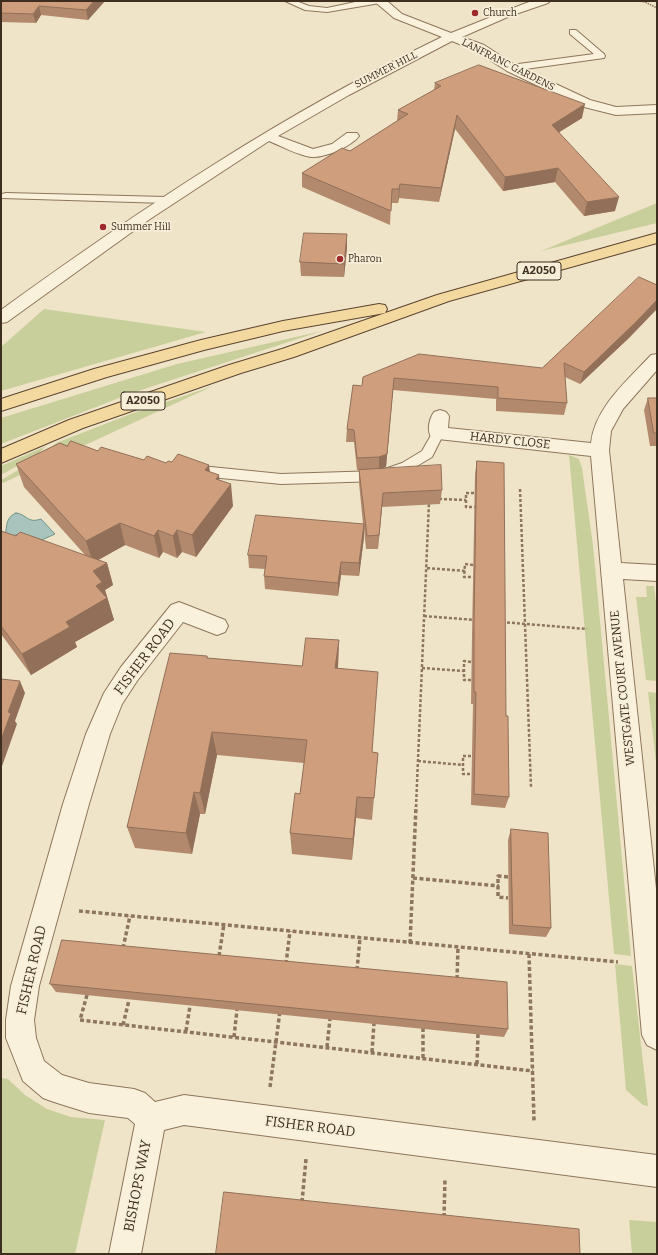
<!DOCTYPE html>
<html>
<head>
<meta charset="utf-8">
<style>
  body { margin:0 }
  #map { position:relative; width:658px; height:1255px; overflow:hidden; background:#f0e4c8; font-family:Bitter,serif }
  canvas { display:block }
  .frame { position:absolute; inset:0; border:2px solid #3d2e20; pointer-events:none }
</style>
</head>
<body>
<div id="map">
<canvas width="658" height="1255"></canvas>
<div class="frame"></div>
</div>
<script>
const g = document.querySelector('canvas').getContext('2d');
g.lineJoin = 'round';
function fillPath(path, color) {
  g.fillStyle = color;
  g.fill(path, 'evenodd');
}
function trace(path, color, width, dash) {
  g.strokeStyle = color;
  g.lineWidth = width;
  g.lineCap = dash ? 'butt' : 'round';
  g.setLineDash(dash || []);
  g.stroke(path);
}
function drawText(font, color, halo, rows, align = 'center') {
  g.font = font + ' Bitter,serif';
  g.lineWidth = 3.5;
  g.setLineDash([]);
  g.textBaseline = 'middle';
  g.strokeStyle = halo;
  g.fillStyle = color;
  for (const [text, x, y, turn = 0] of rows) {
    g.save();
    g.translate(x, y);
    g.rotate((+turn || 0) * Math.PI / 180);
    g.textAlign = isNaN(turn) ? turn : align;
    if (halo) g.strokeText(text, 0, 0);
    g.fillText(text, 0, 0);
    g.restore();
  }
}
fillPath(new Path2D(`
  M657,203V223L541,251Z
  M44,309L206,332L1,391V347Z
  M322,331L132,393L1,444V418L177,364Z
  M213,386L3,483L1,480L39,458L56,443L128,415Z
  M46,446L37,455L1,475V466Z
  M569,455L579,459L582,468L593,545L631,956L614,954Z
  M646,586H654L657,611V681L646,680L636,597H647Z
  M648,692L657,693V771Z
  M615,964L632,966L648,1106L643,1105L626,1090Z
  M1,1078L8,1079L25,1095L47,1109L71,1117L105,1120L75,1254H1Z
  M629,1220L657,1222V1254H632Z`), '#c9cf9b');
const water = new Path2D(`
  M16,513C27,514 27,524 41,519L55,534L44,539L31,542L19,534L4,538C8,528 4,518 16,513Z`);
fillPath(water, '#a9c4bc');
trace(water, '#6f938a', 1);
const service = new Path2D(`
  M285,1H296L309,6L327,8L360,1H384L380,3L327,12L305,10Z
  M570,30H576L604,54L605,56L604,58L511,71L507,68L511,65L594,54L570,34Z
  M6,193L166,197L171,200L166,203L2,198L1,196L2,194Z
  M438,429L442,430L444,433L432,457L412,469L380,481L281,484L191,475L186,473L184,470L186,467L191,465L281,474L379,471L402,463L422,451L434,430Z`);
const minor = new Path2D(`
  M374,1H387L402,14L451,33L521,5L532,1H550L548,3L510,16L462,37L484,45L515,65L590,100L616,107L657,105V113L616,115L580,106L507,71L476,51L452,41L349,95L278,136L313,149L332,144L347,133H357L359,136C351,147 324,158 311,157C298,155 281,146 269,141L150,219L7,322L1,323V310C143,207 283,114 442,37L394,18Z
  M657,354V370L623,409L611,431L609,450L621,563L657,565V581L623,579L657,898V1050L647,1045L642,1035L591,456L438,439L431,437C427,430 429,419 434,412L440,410L446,412L449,416L448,428L591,443C595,407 628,380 651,355Z
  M179,602L225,620L228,626L225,632L217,635L183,622L137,681L122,704L110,734L89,804L39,986L34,1020L36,1038L44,1061L62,1075L89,1083L134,1089L145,1093L155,1102L184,1095L657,1155V1187L184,1125L164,1130L141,1254H109L135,1124L128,1118L89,1113L54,1102L43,1098L23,1081L6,1038V1020L11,986L63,804L86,734L104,693L121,667L171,605Z`);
const primary = new Path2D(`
  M657,233V243L449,301L294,357L241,373L83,428L1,463V449L69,420L229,365L282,349L437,295Z
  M379,304L385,305L387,309L385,313L283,331L204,350L107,377L1,411V399L94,369L201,340L283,321Z`);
trace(service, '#8d765c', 2);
trace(minor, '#8d765c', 2);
trace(primary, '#5b4430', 2);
trace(new Path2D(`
  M638,1L645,2L657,8`), '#8d765c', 1.5, [1.5, 1]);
trace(new Path2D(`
  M520,489L531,787
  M474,493H466V507H475
  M439,499L466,500
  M473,565L465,564L464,577H473
  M427,568L465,571
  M424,616L475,620
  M502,622L587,629
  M471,662L464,661V680H471
  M422,668L464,671
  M471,756H463V774H471
  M418,761L463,765
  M416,807L429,502`), '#8d765c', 2.5, [3, 2]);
trace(new Path2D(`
  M508,877L498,876V897L508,898
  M413,878L499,886
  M79,911L618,962
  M410,943L416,806
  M123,948L130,916
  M529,954L534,1121
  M219,956L224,924
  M286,964L290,931
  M357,970L360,938
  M457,979L458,947
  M87,995L80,1020L533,1071
  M123,1025L129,1000
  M423,1028V1058
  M186,1031L190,1006
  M234,1037L237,1010
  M327,1047L330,1019
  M372,1052L374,1023
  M477,1064L478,1034
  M270,1087L280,1011
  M302,1202L306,1159
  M444,1217L445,1178`), '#8d765c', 3.5, [4, 2.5]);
fillPath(service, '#faf1dc');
fillPath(minor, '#faf1dc');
fillPath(primary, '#f3d9a0');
fillPath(new Path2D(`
  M1,1H105L88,20L41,15L36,23L1,22Z
  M435,83L582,118L559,132L615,211L584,216L555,182L503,191L455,129L439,202L399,198L398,203H391L390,225L302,187V173L350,151L397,121L398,110L434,90Z
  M347,234V248L344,277L301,276L300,262Z
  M631,336L580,384L565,377L567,403L564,415L496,411V399L393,390L386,467L382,468L442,490L440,504L382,507L378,549H366L364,529V537L359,576L341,575L338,596L265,589L264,576L265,569L249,568L248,555L363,524L359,483V470H357L354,442H346L347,429L362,386L363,377L542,368Z
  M648,398H657V446H650L644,410Z
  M67,446L98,451L144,460L166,463L210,472L219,475V480L233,506L196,557L182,552L177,558L163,552L159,558L125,545L98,560L107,563L113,585L105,590L114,620L75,642L77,647L31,675L1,634V531L16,536L86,556L24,487L16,464Z
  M477,461L506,716L509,797L505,808L471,805L473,704H471L472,635L475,474Z
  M339,640L338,668L372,752L378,753L372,820L356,818L352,860L292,854L290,833L300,794L304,763L217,755L205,814H200L192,854L135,848L127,827L207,656L208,658L302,666Z
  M511,829L551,928L546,937L509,934L508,840Z
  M62,940L508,1029L504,1037L56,992L50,984Z`), '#b2896c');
fillPath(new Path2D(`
  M94,1H105L88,20L86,10Z
  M39,6L41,15L36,23L33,14Z
  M585,104L582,118L550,138L552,125Z
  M457,115L455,129L439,202L441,188Z
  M558,168L555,182L503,191L505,177Z
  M400,184L399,198L398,203L399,189Z
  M619,197L615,211L584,216L587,202Z
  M347,234V248L344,277V264Z
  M657,300V309L631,336L580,384L584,372Z
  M394,378L386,467L379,470V457Z
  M209,465L212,487L205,470Z
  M219,475L221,496L231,484L233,506L196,557L192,535L216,479Z
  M383,493L382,507L378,549L379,535Z
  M120,523L125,545L93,563L86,541Z
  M364,524V537L359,576V563Z
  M158,530L163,552L159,558L154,536Z
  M177,530L182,552L177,558L173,536Z
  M341,562V575L338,596V583Z
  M107,563L113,585L105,590L114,620L75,642L77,647L31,675L22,654L96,586L93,571Z
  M339,640L338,665L335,692V668Z
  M20,681L25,693L15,721L17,724L1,769V740L8,712Z
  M212,732L217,755L205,814L200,793Z
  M194,792L200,814L192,854L186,833Z
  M357,797L356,818L352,860L353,839Z`), '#916f58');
const building = new Path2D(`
  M1,1H94L86,10L39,6L33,14L1,13Z
  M479,65L585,104L552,125L619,197L587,202L558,168L505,177L457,115L441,188L400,184L399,189H392L391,211L302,173L342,148L350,151L408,114L398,110L441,86L435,83Z
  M304,233L347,234L344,264L300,262Z
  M639,277L657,285V300L635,323L584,372L564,363L567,403L498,398V387L394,378L387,454L379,457L357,458L354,430L347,429L353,385L362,386L363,377L419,354L542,368Z
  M648,398H657V433H654Z
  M71,441L98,451L101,447L144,460L147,456L166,463L168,461L172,462L178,454L209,465L205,470L219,475L216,479L231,484L192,535L177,530L173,536L158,530L154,536L120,523L86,541L16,464L60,443L67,446Z
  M477,461L504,463L506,716H508L509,797L474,794L476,692H474V622Z
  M441,465L442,490L383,493L379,535L367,536L359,470Z
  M256,515L364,524L359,563L341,562L338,583L264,576L267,556L248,555Z
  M1,531L16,536L20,532L107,563L93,571L102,582L96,586L107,598L66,622L70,627L22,654L1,626Z
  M306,638L339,640L335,668L378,672L372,752L378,753L374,798L357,797L353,839L290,833L295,793L300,794L307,740L212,732L200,793L194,792L186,833L127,827L170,653L207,656V658L302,666Z
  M1,679L20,681L8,712L11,713L1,740Z
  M511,829L548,833L551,928L513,925Z
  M62,940L507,982L508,1029L50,984Z
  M224,1192L579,1229L580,1254H216Z`);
fillPath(building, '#cf9f7d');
trace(building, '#916f58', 1);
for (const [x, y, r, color] of [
  [475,13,4,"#9e2a2b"],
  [103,227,4,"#9e2a2b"],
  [340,259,4,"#9e2a2b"]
]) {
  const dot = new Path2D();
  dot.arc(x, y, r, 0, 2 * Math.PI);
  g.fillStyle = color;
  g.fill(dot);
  trace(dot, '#f7eed8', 1.5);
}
drawText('10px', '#3d2e20', '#f7eed8', [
  ["Church",483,13],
  ["Summer Hill",111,227],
  ["Pharon",348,259]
], 'left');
drawText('10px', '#3d2e20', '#f7eed8', [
  ["LANFRANC GARDENS",508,65,27],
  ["SUMMER HILL",386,70,-27]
]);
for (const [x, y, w] of [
  [539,271,44],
  [143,401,44]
]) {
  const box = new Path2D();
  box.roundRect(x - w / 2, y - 9, w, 18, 3);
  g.fillStyle = '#f7eed8';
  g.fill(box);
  trace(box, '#3d2e20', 1);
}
drawText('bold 11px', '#3d2e20', null, [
  ["A2050",539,271],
  ["A2050",143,401]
]);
drawText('12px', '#3d2e20', '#f7eed8', [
  ["HARDY CLOSE",510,441,6],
  ["WESTGATE COURT AVENUE",623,688,-96]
]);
drawText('14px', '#3d2e20', '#f7eed8', [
  ["FISHER ROAD",145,657,-53],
  ["FISHER ROAD",32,970,-77],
  ["FISHER ROAD",310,1127,7],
  ["BISHOPS WAY",138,1186,-79]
]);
</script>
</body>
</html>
